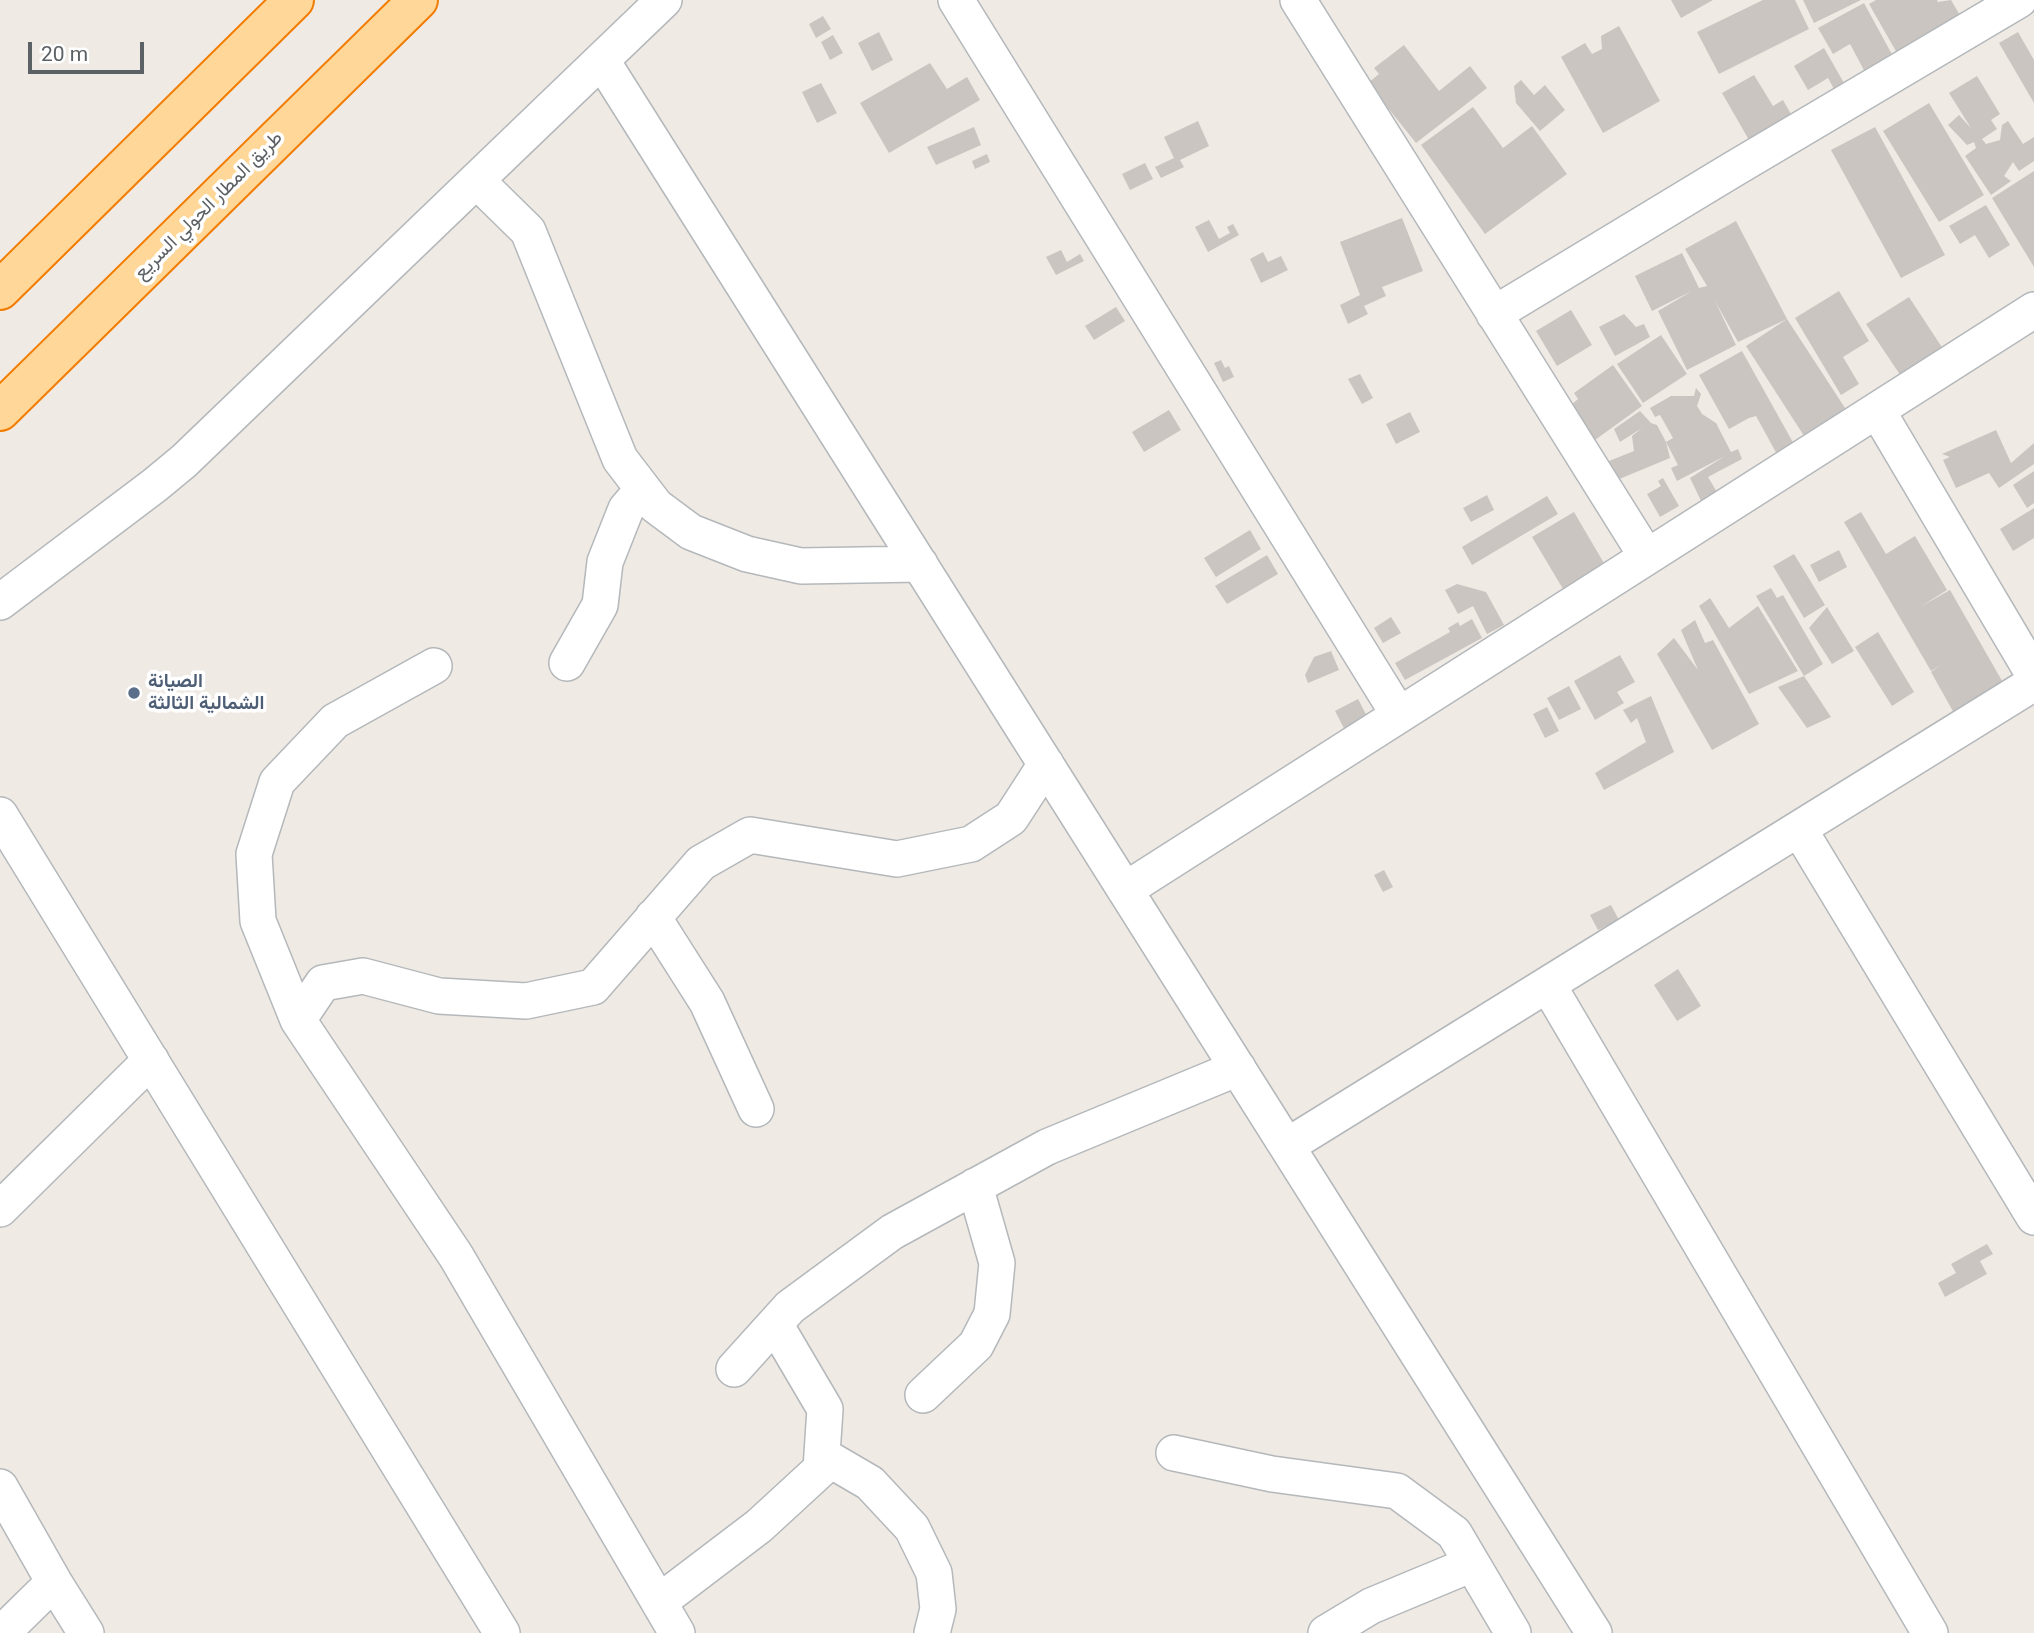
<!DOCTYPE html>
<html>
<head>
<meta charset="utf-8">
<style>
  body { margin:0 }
  #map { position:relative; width:2034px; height:1633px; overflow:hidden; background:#efeae4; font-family:Roboto,sans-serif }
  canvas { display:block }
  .scale { position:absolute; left:28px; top:42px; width:116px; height:32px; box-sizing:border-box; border:4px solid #5c6165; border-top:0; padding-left:9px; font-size:21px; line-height:24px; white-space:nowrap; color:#5c6165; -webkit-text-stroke:5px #fff; paint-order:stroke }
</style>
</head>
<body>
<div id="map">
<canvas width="2034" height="1633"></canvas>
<div class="scale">20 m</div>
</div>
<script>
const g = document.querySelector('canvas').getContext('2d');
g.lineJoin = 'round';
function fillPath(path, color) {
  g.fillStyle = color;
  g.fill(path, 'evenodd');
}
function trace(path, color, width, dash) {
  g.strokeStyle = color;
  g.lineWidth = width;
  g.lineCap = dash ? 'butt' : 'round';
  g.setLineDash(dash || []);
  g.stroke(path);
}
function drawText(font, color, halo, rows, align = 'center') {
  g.font = font + ' Roboto,Vazirmatn,sans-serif';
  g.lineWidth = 7;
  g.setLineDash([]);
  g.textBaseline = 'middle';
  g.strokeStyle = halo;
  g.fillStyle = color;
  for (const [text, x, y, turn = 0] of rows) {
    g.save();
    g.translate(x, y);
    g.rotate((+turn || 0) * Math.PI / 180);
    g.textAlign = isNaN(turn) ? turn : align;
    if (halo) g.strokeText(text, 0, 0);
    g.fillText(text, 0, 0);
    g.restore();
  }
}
fillPath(new Path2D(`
  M1671,0H1713L1681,18Z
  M1763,0H1795L1809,29L1719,74L1697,32Z
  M1803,0H1861L1814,23Z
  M1876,0H1937L1938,2L1951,0L1961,17L1897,53L1869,4Z
  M1864,3L1894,58L1866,74L1850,44L1833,54L1818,28Z
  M823,16L831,29L816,38L809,24Z
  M1619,26L1660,101L1603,133L1561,57L1585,43L1592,54L1602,49L1601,36Z
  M879,32L893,60L872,71L858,43Z
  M2018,32L2034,60V103L1999,43Z
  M833,35L843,53L830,60L821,42Z
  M1404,45L1439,91L1470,66L1487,88L1416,143L1368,83L1379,74L1374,68Z
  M1824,48L1844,83L1834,89L1828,78L1808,90L1794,66Z
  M930,63L947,89L967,77L980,100L889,153L860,103Z
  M1754,75L1773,106L1783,100L1792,116L1749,140L1722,93Z
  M1977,76L2000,114L1991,120L1997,129L1982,139L1986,144L2000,140L2002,125L2008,121L2023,144L2034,137V161L2019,171L2013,162L2004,176L2011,181L1991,195L1965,156L1976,148L1974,142L1967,145L1948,125L1959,115L1971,128L1949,93Z
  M1521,80L1534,95L1545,85L1565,110L1540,131L1516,103L1514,86Z
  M821,83L837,113L817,123L802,92Z
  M1929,103L1984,195L1939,222L1883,131Z
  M1473,107L1503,148L1532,126L1567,174L1485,234L1421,145Z
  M1198,121L1209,146L1180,160L1184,167L1161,178L1155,167L1174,158L1164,137Z
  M974,127L981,145L936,165L927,147Z
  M1875,127L1945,255L1901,278L1831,150Z
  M987,154L990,162L975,169L972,161Z
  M1145,163L1153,179L1130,190L1122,174Z
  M2034,171V267L1992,198Z
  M1986,205L2010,245L1989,258L1975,235L1960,244L1949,226Z
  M1402,218L1423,271L1382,287L1386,296L1364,306L1368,314L1348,324L1340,305L1360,295L1340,242Z
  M1209,220L1219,239L1230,233L1227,227L1233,224L1239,235L1208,252L1195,227Z
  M1736,221L1787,319L1847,411L1806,439L1746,346L1787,319L1738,342L1715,301L1736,345L1687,370L1658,311L1692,291L1652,311L1635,276L1682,253L1699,288L1707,286L1685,249Z
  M1061,250L1067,262L1080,254L1084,261L1056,275L1046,257Z
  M1263,252L1268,262L1281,256L1288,270L1261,283L1250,259Z
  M1839,291L1869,341L1843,357L1859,384L1841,395L1795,318Z
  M1909,297L1947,355L1905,382L1866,324Z
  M1116,307L1125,321L1094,340L1085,326Z
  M1571,310L1592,345L1557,366L1536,331Z
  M1624,314L1636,327L1644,324L1650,337L1615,356L1599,327Z
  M1661,335L1687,374L1643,403L1617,364Z
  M1742,351L1795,446L1778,456L1756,416L1749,418L1729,429L1699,375Z
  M1221,360L1225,368L1229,366L1234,377L1223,382L1214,363Z
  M1613,365L1642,406L1595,440L1570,406L1578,399L1574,393Z
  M1360,374L1373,398L1362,404L1348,379Z
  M1696,388L1701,394L1697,406L1702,414L1716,423L1731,452L1738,449L1742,459L1708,477L1721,499L1703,505L1690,478L1725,456L1677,481L1671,468L1678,465L1666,442L1673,438L1660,415L1655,417L1650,408L1671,396H1694Z
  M1169,410L1181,430L1144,452L1132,432Z
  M1640,411L1651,423L1657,425L1666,442L1670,458L1617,480L1609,461L1634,451L1632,436L1642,428L1620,442L1614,429Z
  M1410,412L1420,432L1396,444L1386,424Z
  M1996,430L2011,463L2034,443V464L1999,488L1989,473L1956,488L1943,460L1950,457L1942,454Z
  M2034,471V503L2027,508L2013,485Z
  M1663,478L1679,506L1660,517L1647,494L1661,486L1658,481Z
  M1487,495L1494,510L1471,522L1463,508Z
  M1547,496L1558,514L1472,565L1462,547Z
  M2034,508V538L2013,551L2000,529Z
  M1574,512L1608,570L1566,594L1532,537Z
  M1861,512L1886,554L1915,536L1947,590L1920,607L1950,590L2009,693L1959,722L1931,672L1941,665L1931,671L1844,522Z
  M1250,530L1261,549L1216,577L1204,558Z
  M1839,550L1847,567L1819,582L1810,565Z
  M1794,554L1825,605L1804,618L1773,566Z
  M1267,555L1278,574L1227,604L1215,586Z
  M1457,584L1486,592L1504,625L1487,634L1473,606L1458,614L1445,590Z
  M1771,588L1777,598L1783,595L1823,664L1804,676L1756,596Z
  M1710,598L1729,628L1758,606L1798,671L1749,694L1699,606Z
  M1827,607L1854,651L1832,664L1809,628Z
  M1391,617L1401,633L1383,643L1374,628Z
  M1472,619L1482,638L1405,680L1395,663L1450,632L1448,628L1458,622L1460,626Z
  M1695,620L1705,643L1713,640L1759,724L1712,750L1657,654L1674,638L1698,670L1681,630Z
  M1878,632L1914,692L1892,706L1855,647Z
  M1331,651L1339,670L1308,683L1305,675L1314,657Z
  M1620,655L1635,682L1617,692L1624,703L1595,720L1574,681Z
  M1804,676L1831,717L1807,728L1778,687Z
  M1569,686L1581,709L1559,720L1547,698Z
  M1651,696L1674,752L1604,790L1595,773L1646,742L1637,718L1631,723L1623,710Z
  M1358,699L1370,722L1347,734L1335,711Z
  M1547,707L1559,731L1545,738L1533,714Z
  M1384,870L1393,887L1383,892L1374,875Z
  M1611,905L1619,920L1598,930L1590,915Z
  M1678,969L1701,1006L1677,1021L1654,985Z
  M1987,1244L1993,1254L1980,1261L1987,1274L1945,1297L1938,1283L1956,1273L1951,1264Z`), '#cac5c0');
const minor = new Path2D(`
  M956,0L1399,715
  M1298,0L1647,557
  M602,61L1594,1633
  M477,181L528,231L620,459L656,506L691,532L747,554L801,566L920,564
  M1494,314L1732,170L2019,0
  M1877,410L2034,675
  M0,602L155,485L184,461L664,0
  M567,663L600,605L605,562L626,509L643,489
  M0,815L502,1633
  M1799,829L2034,1217
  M1125,890L2034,310
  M653,917L707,1002L756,1109
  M1548,985L1930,1633
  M298,1020L258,921L254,854L277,782L335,721L434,666
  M1287,1146L2034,683
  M0,1209L151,1060
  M734,1369L790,1307L892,1232L1047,1147L1238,1068
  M923,1395L976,1345L992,1314L997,1263L975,1186
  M1174,1453L1272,1474L1397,1491L1454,1533L1513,1633
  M822,1455L870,1483L912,1528L934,1573L938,1609L932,1633
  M0,1487L54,1582L86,1633
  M659,1602L759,1526L821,1469L825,1409L775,1324
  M2,1633L54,1582
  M677,1633L456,1256L298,1020L323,983L363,976L439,996L526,1001L593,987L701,863L750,835L897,859L971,844L1011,818L1046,764
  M1326,1633L1371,1606L1472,1564`);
const trunk = new Path2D(`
  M0,290L294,0
  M0,411L418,0`);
trace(minor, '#b4b8bb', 38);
trace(trunk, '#f27c00', 42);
trace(minor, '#fff', 35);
trace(trunk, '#ffd899', 38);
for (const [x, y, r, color] of [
  [134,693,7,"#5c6f8a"]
]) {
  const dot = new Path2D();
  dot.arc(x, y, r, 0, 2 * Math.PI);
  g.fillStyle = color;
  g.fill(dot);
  trace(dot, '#fff', 2.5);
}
drawText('19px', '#5c6165', '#fff', [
  ["طريق المطار الحولي السريع",209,206,-45]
]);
drawText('bold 19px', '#4e5e75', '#fff', [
  ["الصيانة",148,682],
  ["الشمالية الثالثة",148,704]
], 'left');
</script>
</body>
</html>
